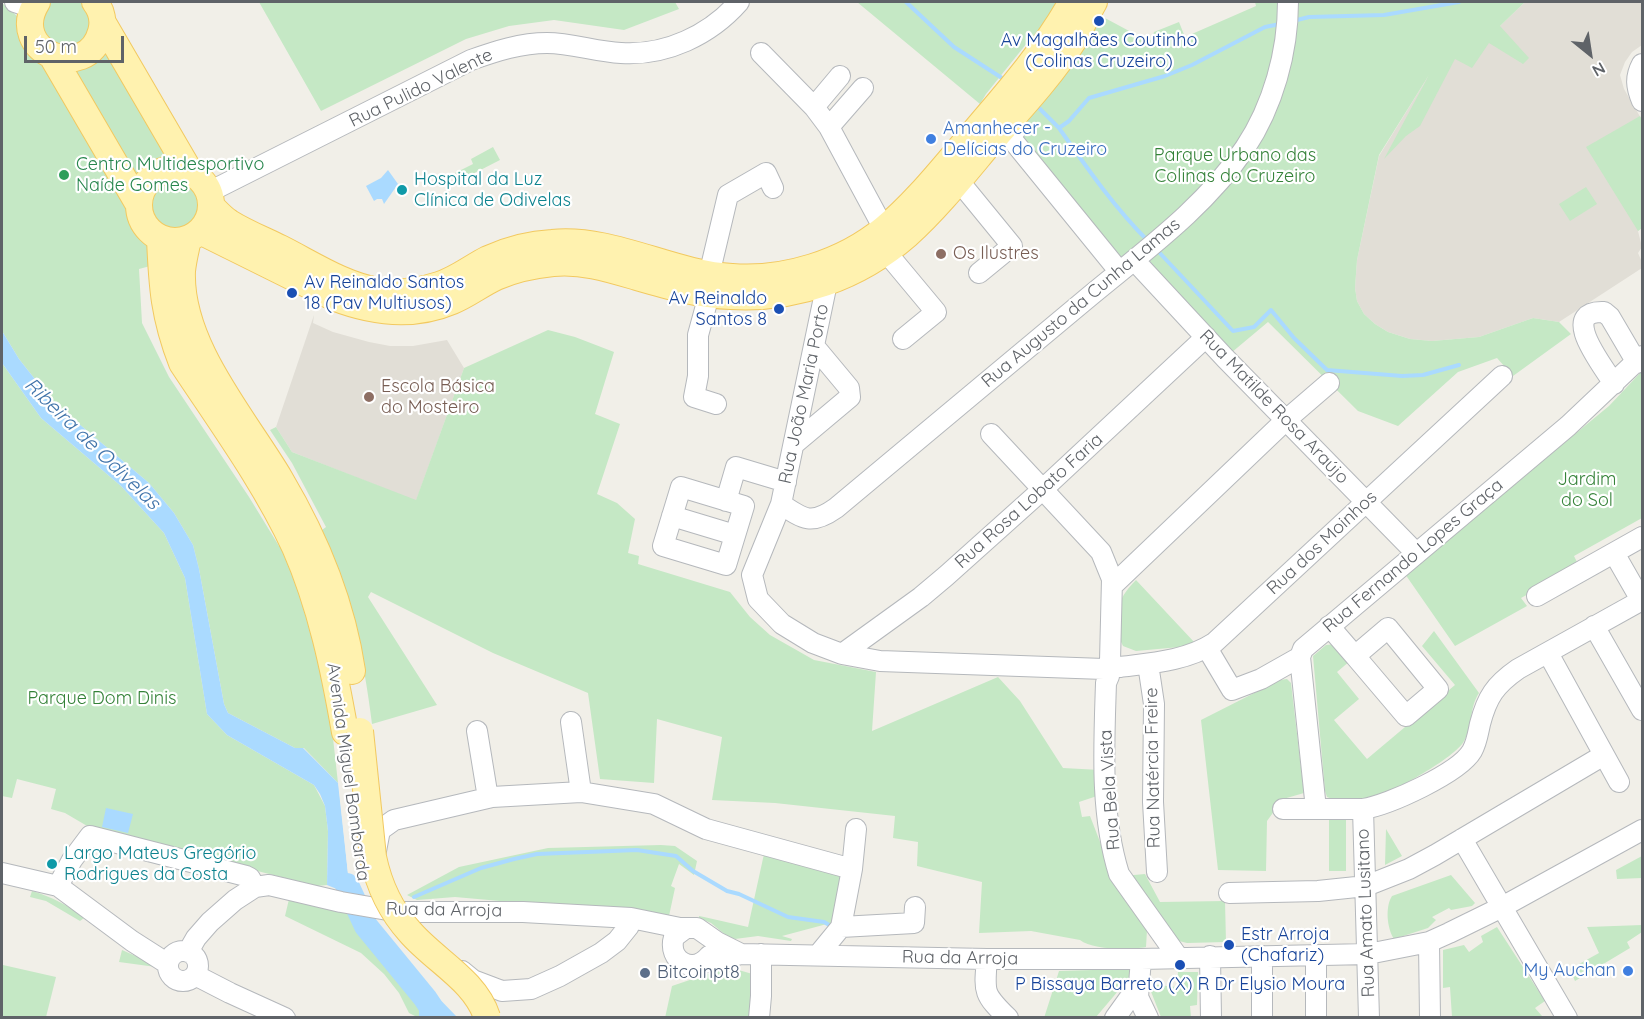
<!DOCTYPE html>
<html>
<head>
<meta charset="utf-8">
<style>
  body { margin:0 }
  #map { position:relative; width:1644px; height:1019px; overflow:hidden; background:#f1efe8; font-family:Quicksand,sans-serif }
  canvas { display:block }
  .frame { position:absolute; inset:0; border:3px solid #5f6368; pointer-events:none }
  .north { position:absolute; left:1560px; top:24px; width:60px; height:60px; -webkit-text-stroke:4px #fff; paint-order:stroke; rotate:150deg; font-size:16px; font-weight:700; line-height:24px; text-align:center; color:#5f6368 }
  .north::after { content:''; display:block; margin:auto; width:21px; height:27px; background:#5f6368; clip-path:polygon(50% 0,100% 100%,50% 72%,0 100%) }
  .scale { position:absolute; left:24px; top:36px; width:100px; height:27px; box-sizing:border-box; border:3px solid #5f6368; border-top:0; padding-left:8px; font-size:18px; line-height:21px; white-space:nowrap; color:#5f6368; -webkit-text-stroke:4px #fff; paint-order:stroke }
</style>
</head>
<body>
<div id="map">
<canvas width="1644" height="1019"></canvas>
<div class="frame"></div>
<div class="north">N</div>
<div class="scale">50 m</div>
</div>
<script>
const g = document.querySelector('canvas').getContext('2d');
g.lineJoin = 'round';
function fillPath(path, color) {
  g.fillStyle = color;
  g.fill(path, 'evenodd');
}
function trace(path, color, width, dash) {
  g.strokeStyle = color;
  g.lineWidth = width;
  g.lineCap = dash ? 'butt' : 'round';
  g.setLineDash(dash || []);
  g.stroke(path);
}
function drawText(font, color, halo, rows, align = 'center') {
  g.font = font + ' Quicksand,sans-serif';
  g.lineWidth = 4.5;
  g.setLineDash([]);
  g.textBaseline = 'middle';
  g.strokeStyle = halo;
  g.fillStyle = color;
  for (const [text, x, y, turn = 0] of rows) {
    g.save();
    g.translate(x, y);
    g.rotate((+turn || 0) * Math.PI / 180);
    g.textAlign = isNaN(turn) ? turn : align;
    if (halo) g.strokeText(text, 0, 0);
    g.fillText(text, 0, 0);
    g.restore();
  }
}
fillPath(new Path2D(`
  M1525,2H1642V45L1632,52L1625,62L1620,75L1624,89L1642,120V228L1638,231L1642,247L1638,253L1642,262V268L1559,322L1533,318L1479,337L1432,341L1410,339L1388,332L1375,324L1364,314L1357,301L1355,288L1357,260L1379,156L1437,62L1500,26Z
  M314,315L313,323L333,332L369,342L390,346H413L447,340L464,368L416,501L292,452L276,427Z`), '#e1ded6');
fillPath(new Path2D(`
  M51,2L84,3L92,19L88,36L74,47L56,46L44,35L42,11Z
  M259,2H675L679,9L624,30L554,20L509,26L466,39L321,111Z
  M857,2H1075L1146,40H1151L1154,32L1179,22L1185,37L1256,6L1255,2H1525L1500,26L1529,58L1523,64L1489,43L1472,68L1455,59L1420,126L1406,136L1384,159L1429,75L1379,155L1357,260L1355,288L1357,301L1364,314L1375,324L1388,332L1410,339L1432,341L1479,337L1533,318L1559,322L1571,334L1513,376L1497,358L1458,372L1398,426L1358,411L1268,322L1225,358L1134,260L1119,271L1013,137L1070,66L1031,38L986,94L980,104Z
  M2,3L17,16L127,198L135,228L151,251L154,265L139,269L142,323L169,377L249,497L279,546L283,545L300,586L327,684L338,783L304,748H295L228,713L224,704L199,569L193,545L174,513L149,483L53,402L19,359L2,331Z
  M107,46L175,161C158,162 146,169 136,184L69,69Z
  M1640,116L1642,120V228L1638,231L1586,147Z
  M493,147L500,160L459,181L455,173L473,164L471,159Z
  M151 206a26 26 0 1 1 52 0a26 26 0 1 1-52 0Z
  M1586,187L1597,204L1570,221L1559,204Z
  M548,330L575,337L614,352L595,414L620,424L597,494L617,503L635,519L628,553L639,556L638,564L730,592L750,617L770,635L814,660L876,672L872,731L998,677L1020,701L1063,768L1100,770L1103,794L1079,802L1082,817L1090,816L1102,847L1111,878L1147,930L1146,947C1130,950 1092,950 1080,940L1031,931L979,933L982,882L917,866L918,842L893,838L895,816L775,803L712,800L722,737L657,719L654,783L600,779L588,693L493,653L371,592L368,597L437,705L372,724C364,656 349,593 322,530L326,527L292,463L270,430L276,427L292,452L416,500L464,368Z
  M2,363L41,418L121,486L164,533L185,578L207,714L227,735L314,785L325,806L328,831L327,885L317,886L94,830L65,813L51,809L56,789L17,779L12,798L2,796Z
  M1642,371V518L1574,556L1579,566L1521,598L1527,606L1455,646L1405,574L1609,406Z
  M1136,580L1195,643L1180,647L1136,651L1123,646C1110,620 1116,600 1136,580Z
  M1434,631L1479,693C1469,708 1473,726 1464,741C1455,758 1393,792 1374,797C1361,800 1346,799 1332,799L1327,797L1325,791L1313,656L1326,645L1336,644L1350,661L1337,672L1359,699L1334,720L1367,759L1455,685L1422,646Z
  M1287,679L1291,683L1304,793L1283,799L1267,821L1266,871L1218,870L1201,720L1280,680Z
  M1329,820H1346V871H1329Z
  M1386,829L1402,856L1385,865Z
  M661,845L675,846L697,861L694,875L679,864L671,886L675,888L669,916L455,897L417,900L407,895L459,867L548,848Z
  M764,854L845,875L839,923L827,924L782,936L792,939L791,941L758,936L735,939L728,937L711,923L699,918V916L704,917L748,927Z
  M1642,856V878L1617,879L1616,870Z
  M1145,874L1160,902L1225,901L1226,942L1187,943L1179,941L1123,876Z
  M1451,875L1475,903L1472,906L1451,910L1449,908L1432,917L1436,920L1428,928L1394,939C1387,928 1385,907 1392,896Z
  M32,891C52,897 68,905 84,918L80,921L46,901L30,897Z
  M290,895L365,915L398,957L425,984L423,1017H417L409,1013L399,993L384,974L361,953L285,916Z
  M1642,925V932L1627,942L1630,948L1575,981L1570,969L1599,953L1587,927Z
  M1497,927L1545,1001L1535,1008L1542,1016L1452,1017L1450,987L1443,988V950L1464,945L1469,952L1483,942L1481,936Z
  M122,950L156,965V967L119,962Z
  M3,965L56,977L46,1017H2Z
  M728,967L756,975L755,1017L665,1018L672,986Z
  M1127,969L1130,970V977L1096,1017L1044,1018L1059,971Z
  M1178,972H1198L1197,1005L1190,1006L1191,1017H1161L1148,984L1177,987Z`), '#c5e8c5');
fillPath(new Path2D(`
  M388,170L398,184L384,204L382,199H377L374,201L366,186L381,178Z
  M2,331L19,359L53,402L149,483L174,513L193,545L199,569L224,704L228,713L295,748H303L338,783L349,883L354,896L327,885L328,831L325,806L320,794L314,785L227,735L207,714L185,578L164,533L121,486L41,418L2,363Z
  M106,808L133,814L128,833L102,827Z
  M425,984L457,1017L423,1018Z`), '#aadaff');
fillPath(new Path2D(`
  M338,778L341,782L352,883L357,895L356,898L349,883Z`), '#f1efe8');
trace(new Path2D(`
  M906,2L954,47L1005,80
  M1293,21L1309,17L1384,15L1459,2
  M1036,105L1059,128L1069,121L1089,98L1165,76L1192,65L1265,27L1280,24
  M1059,128C1087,168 1114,207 1149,242
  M1156,249L1233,331L1254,327L1271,310L1294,338L1327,370L1402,376L1423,375L1459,365
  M414,897L481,868L514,859L537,854L637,850L676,856L693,871L727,891L739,894L788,917L824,922L831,926`), '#aadaff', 4);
trace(new Path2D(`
  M347,885L366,926L425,998L431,1007V1018`), '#aadaff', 24);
const minor = new Path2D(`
  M15,2L33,8
  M761,53L814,107
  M1642,64C1635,77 1636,87 1642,101
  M840,76L814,107L829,127L863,88
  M1009,121L1017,128L1010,137L1119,271
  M829,127L884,229
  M958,180L1012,246L979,273
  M209,192L471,60C496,51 521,43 547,43C572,43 596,52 621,53C666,56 710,35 739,2
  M886,252L936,312L903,339
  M1134,260L1225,358L1416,553
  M709,275L728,195L766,173L773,188
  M827,283L781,504L752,575L758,599L782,624L813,643L842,654L880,661L1104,669
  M709,295L698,335V376L694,397L716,404
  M1614,384C1604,367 1557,310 1604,312L1610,317L1637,363
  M991,434L1101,552L1112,579L1110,661
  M794,444L850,397L849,388L814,346
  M681,487L744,506L726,565L663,546Z
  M726,501L736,467L786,482
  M781,504C804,520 812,525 836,508C919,439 1001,370 1084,301C1140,254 1204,209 1245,148C1273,106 1288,52 1288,2
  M672,516L735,535
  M1614,553L1641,600
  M1112,586L1286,420L1329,383
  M1537,596L1642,537
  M1329,626L1355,656
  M1594,626L1642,710
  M1388,628L1438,689L1406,716L1355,656Z
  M1207,648L1232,690L1261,679L1300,657
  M1548,653L1619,782
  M842,654L921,597L946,576L1042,490L1206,337
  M1148,664L1154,704L1153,802L1157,872
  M1120,667C1152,663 1186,661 1214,643L1502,376
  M1109,676L1106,683C1104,746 1100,813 1119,874L1178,957
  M571,722L581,792
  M477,731L488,798
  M1283,809H1363C1389,805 1459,773 1472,751C1477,742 1478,733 1480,724C1487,697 1495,685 1518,669L1642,600
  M1316,809L1300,657L1303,649L1568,426L1642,356
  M1363,809L1369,1018
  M1462,839L1567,1018
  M376,851L380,830L394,820L492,797L581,792L654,804L706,829L852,869
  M2,873L58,886L132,941L168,964
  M58,886L72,860L90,836L246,876L250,878L255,887
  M1229,893L1318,891L1366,886L1409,869L1435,855L1604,755
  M841,927L914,923L915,907
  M686,928L674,937C667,961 693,975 709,956
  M1429,942L1430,1018
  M168 966a15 15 0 1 1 30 0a15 15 0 1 1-30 0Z
  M188,952L196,938L210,922L235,900L255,887L269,885L341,902L399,912H523L631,918L680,928H697L717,942L741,954
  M818,955L841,927L852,869L856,829
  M1210,956L1211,1018
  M1262,956V1018
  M987,959C984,992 983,994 1008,1018
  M1141,959L1138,997L1148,1018
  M699,964L741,954L987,959H1141L1368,954L1429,942L1449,933L1502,907L1642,830
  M462,971L473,980L502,991L531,989L560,976L601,953L617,941L629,926
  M195,975L230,993L285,1018
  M759,1018L761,996V954
  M1115,1018L1138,986
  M1316,1018V956`);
const major = new Path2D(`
  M37,2C6,52 87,84 101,32C104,22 102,11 95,2
  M103,23L190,172
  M52,56L139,205
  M139 205a36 36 0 1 1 72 0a36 36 0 1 1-72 0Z
  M211,206C217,212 223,219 230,223C246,233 264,240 280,248C312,264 343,285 378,291C398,294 420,291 439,285C456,280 472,267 488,259C508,250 531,244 552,243C614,237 671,274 732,277C784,281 843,263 884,229C917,202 946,164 974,132C1011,89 1044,51 1072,2
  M200,231L333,297C371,312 412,318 452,301C467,295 481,284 496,277C514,269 533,265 553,263C582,260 610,269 637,277C668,286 699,295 731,296C795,300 859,277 907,235C937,208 963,175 989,144C1019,110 1051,76 1075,38C1082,26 1087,14 1094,2
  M160,238C162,287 164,317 182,363C221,422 265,482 295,547C321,606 334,669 345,732
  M188,239C186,249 183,260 182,271C179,345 244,418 280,479C315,538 342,603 352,671`);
trace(minor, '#b5b8bc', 22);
trace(major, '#f2c960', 28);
trace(minor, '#fff', 20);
trace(major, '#fff2af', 26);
const majorBridge = new Path2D(`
  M360,731L373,857C379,886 390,910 410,932C435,961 475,980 487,1017`);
trace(majorBridge, '#f2c960', 28, []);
trace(majorBridge, '#fff2af', 26);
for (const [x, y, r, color] of [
  [1099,21,6,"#1a4fb4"],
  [931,139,6,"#3f7fe0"],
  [64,175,6,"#2e9e5b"],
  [402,190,6,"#0f9aa8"],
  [941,254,6,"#8d6e63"],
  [292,293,6,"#1a4fb4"],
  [779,309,6,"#1a4fb4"],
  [369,397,6,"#8d6e63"],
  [52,864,6,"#0f9aa8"],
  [1229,945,6,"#1a4fb4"],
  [1180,965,6,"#1a4fb4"],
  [1628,971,6,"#3f7fe0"],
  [645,973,6,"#5c6f8a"]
]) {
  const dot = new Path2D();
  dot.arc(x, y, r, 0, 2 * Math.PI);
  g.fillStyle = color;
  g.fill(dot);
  trace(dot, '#fff', 2);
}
drawText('18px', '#164399', '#fff', [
  ["Av Magalhães Coutinho",1099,41],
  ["(Colinas Cruzeiro)",1099,62],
  ["Av Reinaldo Santos",304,283,"left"],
  ["18 (Pav Multiusos)",304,304,"left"],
  ["Av Reinaldo",767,299,"right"],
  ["Santos 8",767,320,"right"],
  ["Estr Arroja",1241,935,"left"],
  ["(Chafariz)",1241,956,"left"],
  ["P Bissaya Barreto (X) R Dr Elysio Moura",1180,985]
]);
drawText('18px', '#5f6368', '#fff', [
  ["Rua Pulido Valente",421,88,-26],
  ["Rua Augusto da Cunha Lamas",1081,303,-40],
  ["Rua João Maria Porto",804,394,-78],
  ["Rua Matilde Rosa Araújo",1274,407,46],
  ["Rua Rosa Lobato Faria",1029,501,-42],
  ["Rua dos Moinhos",1322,543,-43],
  ["Rua Fernando Lopes Graça",1413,556,-40],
  ["Rua Natércia Freire",1153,768,-91],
  ["Avenida Miguel Bombarda",348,772,82],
  ["Rua Bela Vista",1110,790,-94],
  ["Rua da Arroja",444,910,1],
  ["Rua Amato Lusitano",1366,913,-92],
  ["Rua da Arroja",960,958,1]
]);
drawText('18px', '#366cbe', '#fff', [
  ["Amanhecer -",943,129],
  ["Delícias do Cruzeiro",943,150],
  ["My Auchan",1616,971,"right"]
], 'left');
drawText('18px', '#348238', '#fff', [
  ["Parque Urbano das",1235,156],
  ["Colinas do Cruzeiro",1235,177],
  ["Jardim",1587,480],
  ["do Sol",1587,501],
  ["Parque Dom Dinis",102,699]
]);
drawText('18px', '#27864d', '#fff', [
  ["Centro Multidesportivo",76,165],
  ["Naíde Gomes",76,186]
], 'left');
drawText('18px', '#0d838f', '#fff', [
  ["Hospital da Luz",414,180],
  ["Clínica de Odivelas",414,201],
  ["Largo Mateus Gregório",64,854],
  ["Rodrigues da Costa",64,875]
], 'left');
drawText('18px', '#785e54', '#fff', [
  ["Os Ilustres",953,254],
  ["Escola Básica",381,387],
  ["do Mosteiro",381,408]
], 'left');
drawText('18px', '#4e5e75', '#fff', [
  ["Bitcoinpt8",657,973]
], 'left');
drawText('italic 20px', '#4174aa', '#fff', [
  ["Ribeira de Odivelas",92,444,44]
]);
</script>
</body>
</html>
